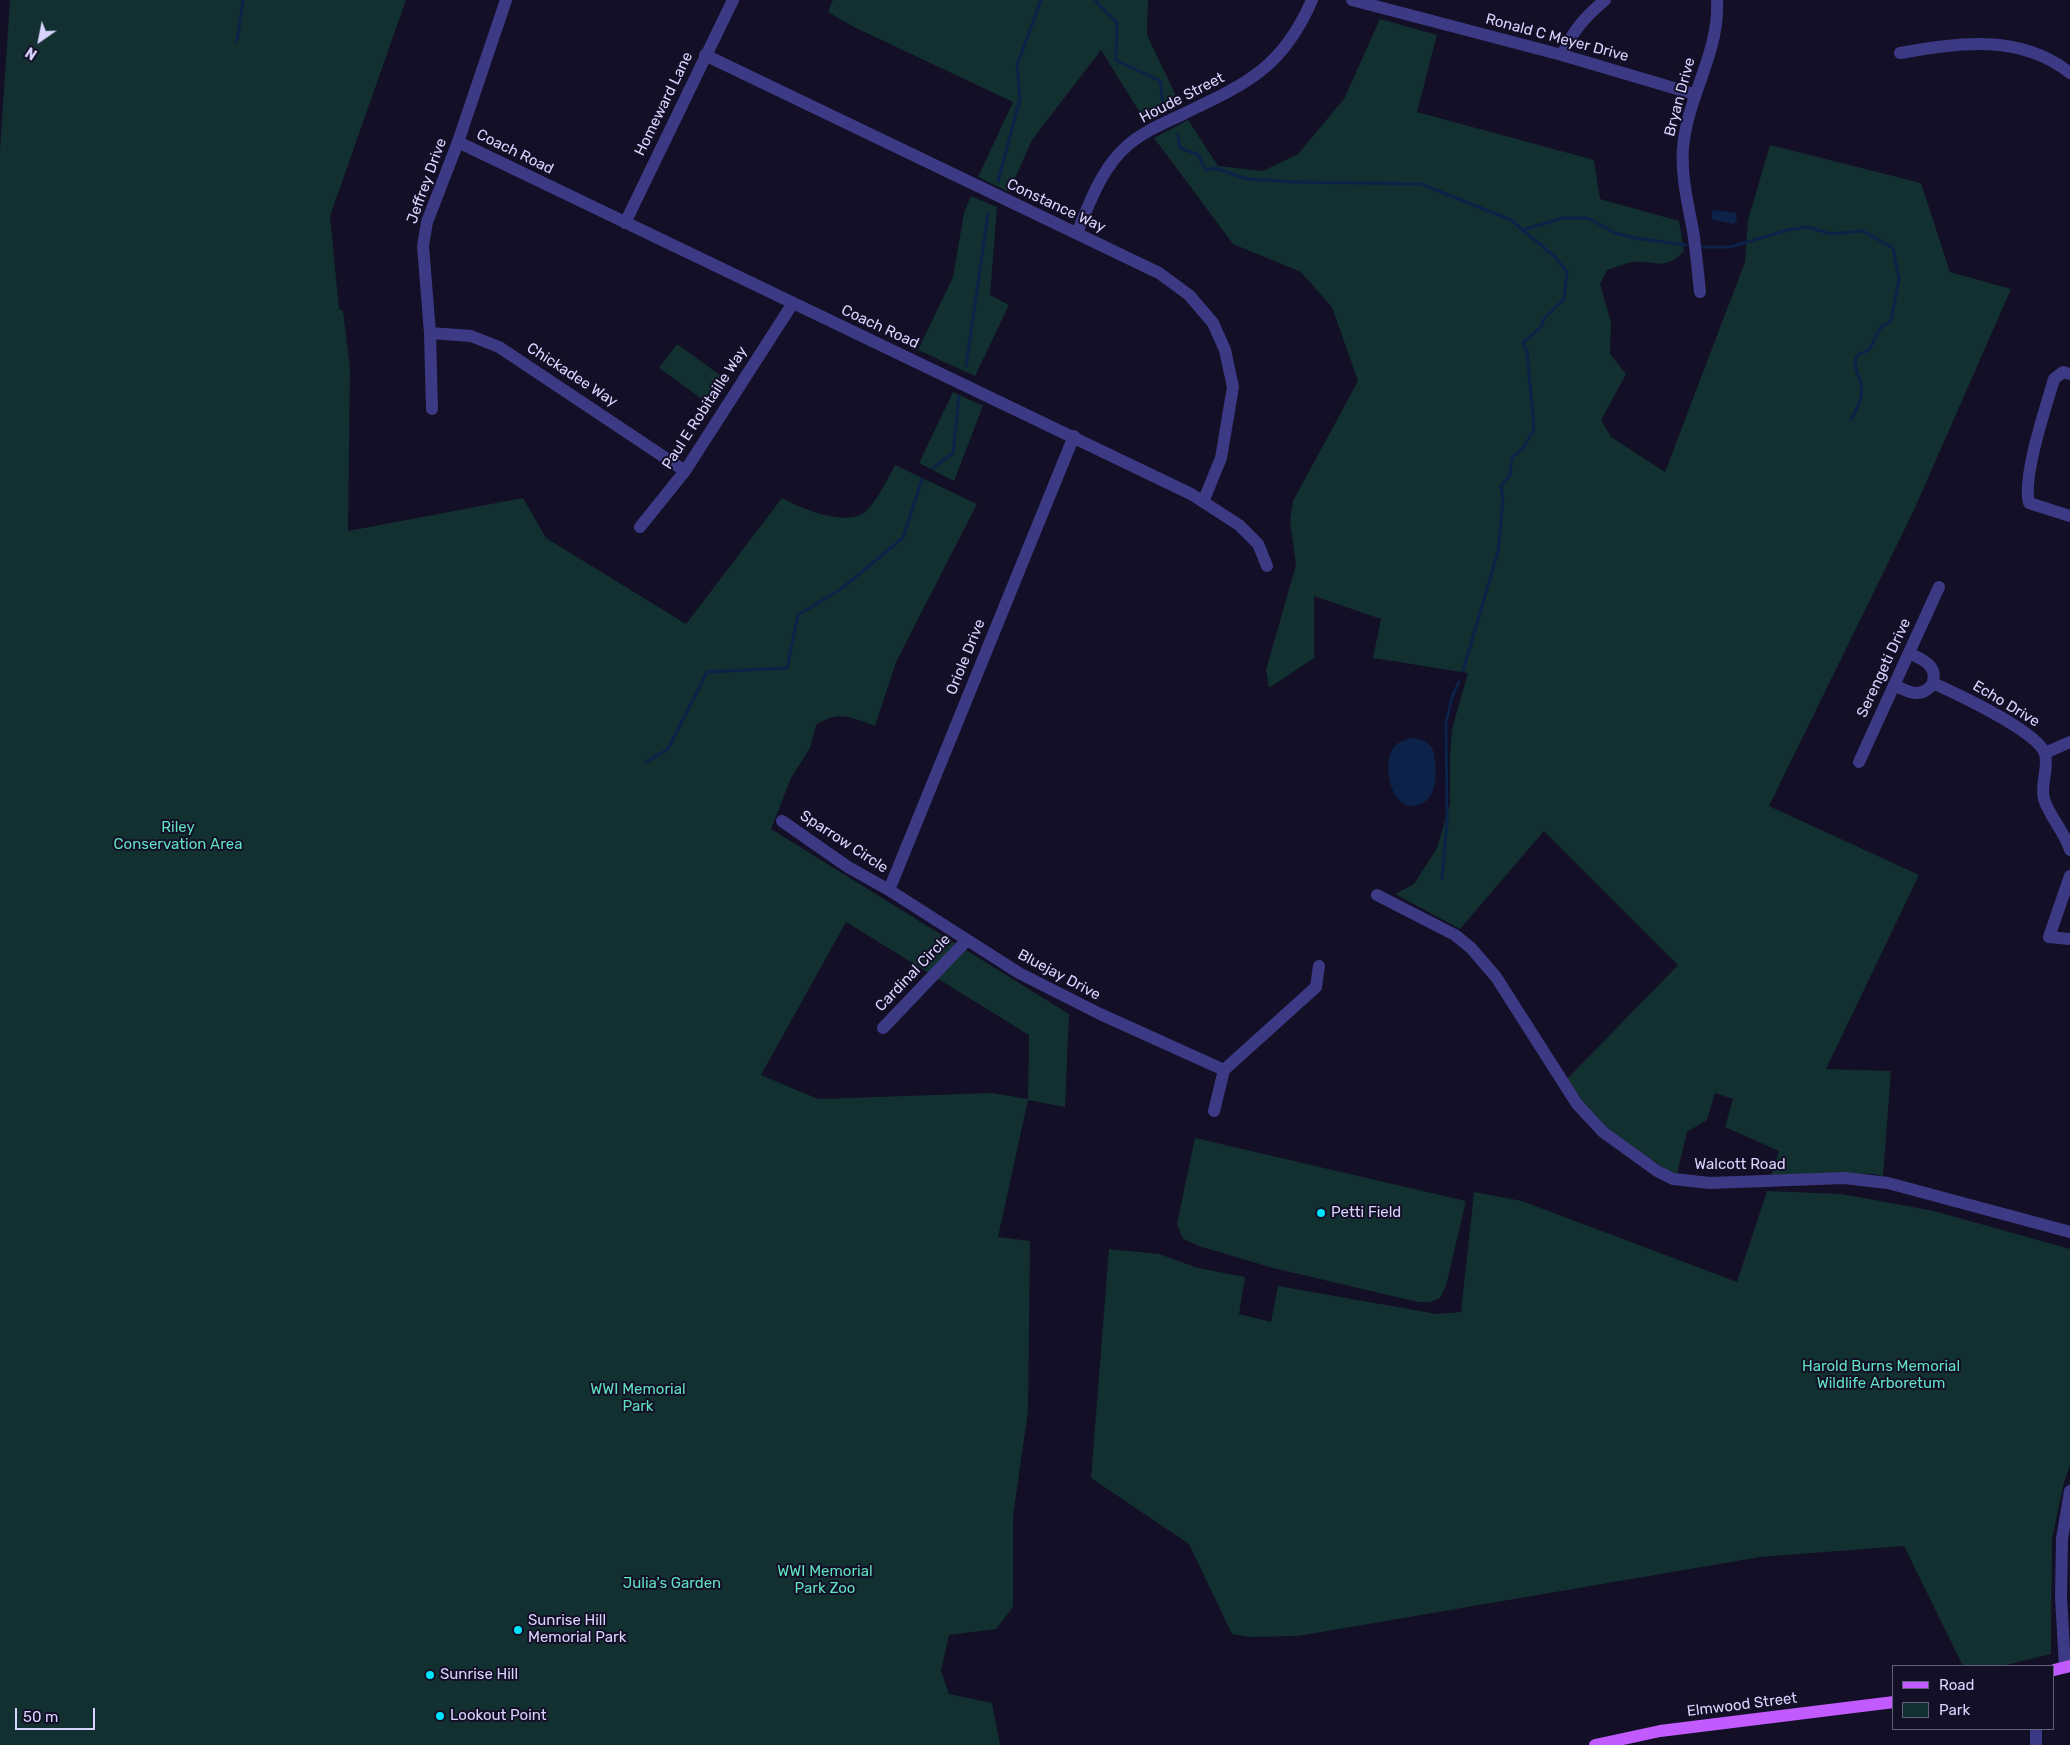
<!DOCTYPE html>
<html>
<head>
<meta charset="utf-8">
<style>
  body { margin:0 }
  #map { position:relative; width:2070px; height:1745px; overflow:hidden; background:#130f26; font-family:Rubik,sans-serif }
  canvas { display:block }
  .legend { position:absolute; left:1892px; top:1665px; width:162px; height:65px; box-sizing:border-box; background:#130f26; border:1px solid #625e7d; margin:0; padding:6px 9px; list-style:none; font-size:15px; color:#d9d4ff }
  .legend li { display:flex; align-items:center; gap:10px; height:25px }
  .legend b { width:25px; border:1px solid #625e7d }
  .north { position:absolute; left:15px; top:15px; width:50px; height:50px; -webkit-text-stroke:4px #130f26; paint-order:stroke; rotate:213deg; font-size:14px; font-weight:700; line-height:20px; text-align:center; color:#d9d4ff }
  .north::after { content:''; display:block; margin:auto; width:18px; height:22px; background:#d9d4ff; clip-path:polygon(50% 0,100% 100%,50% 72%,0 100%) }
  .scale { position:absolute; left:15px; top:1708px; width:80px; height:22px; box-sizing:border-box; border:2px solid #d9d4ff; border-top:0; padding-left:6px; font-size:15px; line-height:18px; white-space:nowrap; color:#d9d4ff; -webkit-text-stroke:4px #130f26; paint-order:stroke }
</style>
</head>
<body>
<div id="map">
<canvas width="2070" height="1745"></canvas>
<ul class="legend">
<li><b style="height:6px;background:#c25bff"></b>Road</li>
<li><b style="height:14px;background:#12302f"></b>Park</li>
</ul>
<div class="north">N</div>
<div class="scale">50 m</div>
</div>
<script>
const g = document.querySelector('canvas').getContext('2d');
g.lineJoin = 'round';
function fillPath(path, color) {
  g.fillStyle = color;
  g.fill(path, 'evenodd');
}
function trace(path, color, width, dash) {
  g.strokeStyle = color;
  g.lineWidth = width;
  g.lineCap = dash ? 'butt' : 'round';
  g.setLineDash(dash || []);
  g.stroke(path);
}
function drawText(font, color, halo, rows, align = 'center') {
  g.font = font + ' Rubik,sans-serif';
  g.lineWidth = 4;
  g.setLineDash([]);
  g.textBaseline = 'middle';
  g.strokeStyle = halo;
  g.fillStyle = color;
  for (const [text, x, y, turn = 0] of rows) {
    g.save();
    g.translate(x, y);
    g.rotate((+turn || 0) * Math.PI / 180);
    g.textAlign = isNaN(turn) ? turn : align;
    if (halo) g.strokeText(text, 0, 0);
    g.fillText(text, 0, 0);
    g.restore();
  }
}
fillPath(new Path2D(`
  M10,0H406L330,216L339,309L343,311L350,368L348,531L523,498L546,538L686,624L782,498C799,508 840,524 860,515C873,510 888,478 895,465L977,504L896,662L875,726C850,717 840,710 816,725L810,748L791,778L771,829L1069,1014L1065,1107L1028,1100L998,1237L1030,1241L1028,1411L1013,1516V1607L996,1629L949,1635L941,1671L949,1694L992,1703L1000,1745H0V150ZM846,922L1029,1035L1028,1099L992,1093L818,1099L761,1075Z
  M833,0H1148L1147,35L1179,102L1160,109L1144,119L1101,50L1032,140L1009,192L978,177L1013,102L854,27L828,12Z
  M1380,19L1437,35L1417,112L1594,160L1600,199L1679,221L1684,251C1664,272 1656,260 1633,262C1625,263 1615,268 1607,270L1600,284L1611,322L1610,354L1626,374L1601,420L1611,437L1665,472L1745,262L1748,220L1770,145L1921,183L1950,272L2011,289L1914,510L1769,806L1919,875L1826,1069L1891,1071L1883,1176L1873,1174L1771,1177L1779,1151L1725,1127L1733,1099L1715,1093L1707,1120L1687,1132L1677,1174H1672L1612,1132L1590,1111L1567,1079L1678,965L1544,831L1460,929L1395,894L1414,884L1437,848L1450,804V755L1452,729L1468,673L1373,658L1381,619L1314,596V658L1269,688L1266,670L1296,565L1290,522L1293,501L1358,381L1332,307L1301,272L1233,244L1154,138L1188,120L1218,166L1263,171L1298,154L1344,99Z
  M971,196L997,207L990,295L1009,305L975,376L918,350L953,277L964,213Z
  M677,344L724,378L706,402L659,368Z
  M953,392L983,406L954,481L919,463Z
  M1195,1138L1466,1201L1446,1286L1440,1298L1430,1302H1418L1273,1268L1199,1246L1183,1239L1177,1224Z
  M1767,1191L1842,1194L1934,1211L2070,1249V1465L2064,1482L2052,1539L2051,1654L2002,1666H1963L1904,1546L1760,1557L1298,1636L1249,1637L1232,1634L1189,1544L1091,1478L1109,1249L1159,1254L1198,1268L1245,1277L1239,1314L1271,1322L1278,1286L1437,1314L1461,1312L1474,1192L1522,1201L1737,1282Z`), '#12302f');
fillPath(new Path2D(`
  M1716,210L1736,213L1737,221L1733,224L1714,220L1712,219V212Z
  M1411,738C1419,739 1426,740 1431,747C1434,750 1434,757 1435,761C1437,779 1436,805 1412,806C1389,806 1380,757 1397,744C1400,741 1407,740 1411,738Z`), '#0c2248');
trace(new Path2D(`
  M1095,0L1117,23L1116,60L1160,81L1163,104
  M237,41L243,0
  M1178,135L1180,148L1199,155L1202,164L1206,170L1215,168L1247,179L1296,182L1421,184L1511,220L1555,257L1567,272L1564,299L1544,319L1541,327L1523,343L1527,351L1534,429L1524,447L1512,458L1510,475L1501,486L1503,500L1498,551L1463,671
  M998,181L1020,99L1017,65L1041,0
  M1523,230L1563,218H1588L1615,233L1634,238L1686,245
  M1703,247H1730L1788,230L1807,227L1831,234L1863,231L1893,248L1899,279L1891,320L1889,323C1877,326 1876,339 1870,348C1867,352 1860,353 1856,357C1854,367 1857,371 1860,380C1865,395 1858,407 1851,420
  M966,366L988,213
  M933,468L953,453L959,396
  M646,762L668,749L707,672L787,668L798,615L841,589L903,538L922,479
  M1442,878L1447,823L1446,723L1452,697L1459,682`), '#0c2248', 3);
trace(new Path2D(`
  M1352,0L1562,55L1694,94
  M1900,53C1959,43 2020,33 2070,73
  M705,55L1159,273L1189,295L1213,323L1225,350L1233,387L1221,458L1203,502
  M1562,55C1574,29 1584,18 1605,0
  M458,142L1191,494L1239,525L1258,544L1267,566
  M625,223L733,0
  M1077,233C1090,202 1102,167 1128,145C1143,132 1164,123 1181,115C1246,84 1282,69 1312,0
  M1700,292C1698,272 1696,251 1693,231C1688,204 1681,177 1683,148C1687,97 1720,52 1717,0
  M430,333L471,336L499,347L685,471
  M2070,374L2063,372L2054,379C2046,407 2022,477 2029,503L2070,516
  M432,409L430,333L423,246L427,222L458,142L506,0
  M640,527L685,471L793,303
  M1933,683C1955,693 2039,732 2045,754C2049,768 2040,784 2044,799C2050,818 2065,832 2070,850
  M1894,685C1908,692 1920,699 1932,685C1939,666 1924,660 1909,653
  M2045,753L2070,742
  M1859,762L1939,587
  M782,821L848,867L889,890L1019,973L1100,1014L1224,1070
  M2070,876L2049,937L2070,939
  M889,890L1074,436
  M1377,895L1455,935L1471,948L1496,977L1577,1104L1603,1132L1657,1171L1673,1179L1710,1183L1844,1178L1888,1183L2070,1232
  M883,1028L967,940
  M1214,1111L1224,1070L1316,987L1319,966
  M2065,1667L2061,1597L2062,1539L2070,1491
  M2036,1729V1745`), '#3d3a85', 12);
trace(new Path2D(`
  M2054,1670L2070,1666
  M1595,1745L1660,1731L1894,1702`), '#c25bff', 12);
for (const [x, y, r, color] of [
  [1321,1213,5,"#00e5ff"],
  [518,1630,5,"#00e5ff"],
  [430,1675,5,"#00e5ff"],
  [440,1716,5,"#00e5ff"]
]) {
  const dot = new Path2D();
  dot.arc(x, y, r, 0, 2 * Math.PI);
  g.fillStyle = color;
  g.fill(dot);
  trace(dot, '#130f26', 2);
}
drawText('15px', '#d9d4ff', '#130f26', [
  ["Ronald C Meyer Drive",1557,38,15],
  ["Bryan Drive",1680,97,-75],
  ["Houde Street",1182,98,-27],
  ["Homeward Lane",664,104,-64],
  ["Coach Road",515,152,26],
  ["Jeffrey Drive",427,181,-70],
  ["Constance Way",1056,206,25],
  ["Coach Road",880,327,25],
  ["Chickadee Way",572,375,33],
  ["Paul E Robitaille Way",705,408,-57],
  ["Oriole Drive",966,657,-68],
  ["Serengeti Drive",1884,668,-65],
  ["Echo Drive",2006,704,31],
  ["Sparrow Circle",844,842,33],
  ["Cardinal Circle",913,973,-46],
  ["Bluejay Drive",1059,975,28],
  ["Walcott Road",1740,1165],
  ["Elmwood Street",1742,1705,-7]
]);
drawText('15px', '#5fe0c0', '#130f26', [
  ["Riley",178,828],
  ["Conservation Area",178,845],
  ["Harold Burns Memorial",1881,1367],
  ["Wildlife Arboretum",1881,1384],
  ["WWI Memorial",638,1390],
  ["Park",638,1407],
  ["WWI Memorial",825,1572],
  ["Park Zoo",825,1589],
  ["Julia's Garden",672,1584]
]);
drawText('15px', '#d9d4ff', '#130f26', [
  ["Petti Field",1331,1213],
  ["Sunrise Hill",528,1621],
  ["Memorial Park",528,1638],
  ["Sunrise Hill",440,1675],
  ["Lookout Point",450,1716]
], 'left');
</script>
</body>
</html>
